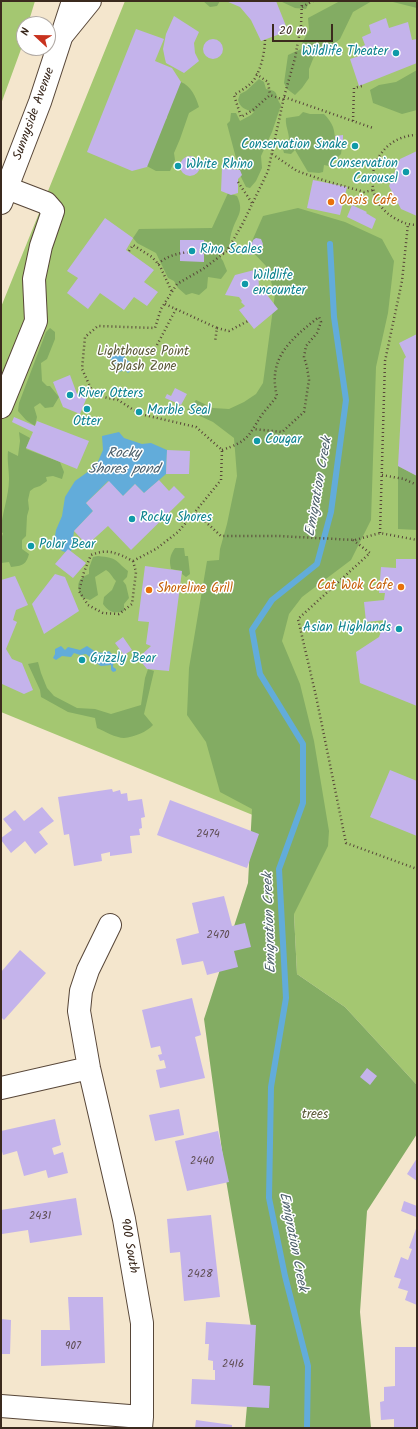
<!DOCTYPE html>
<html>
<head>
<meta charset="utf-8">
<style>
  body { margin:0 }
  #map { position:relative; width:418px; height:1429px; overflow:hidden; background:#f4e6cd; font-family:Kalam,sans-serif }
  canvas { display:block }
  .frame { position:absolute; inset:0; border:2px solid #3b2a1e; pointer-events:none }
  .north { position:absolute; left:16px; top:16px; width:40px; height:40px; box-sizing:border-box; background:#fff; border:1px solid #b1aaa5; border-radius:50%; rotate:292deg; font-size:11px; font-weight:700; line-height:16px; text-align:center; color:#3b2a1e }
  .north::after { content:''; display:block; margin:auto; width:14px; height:18px; background:#c8321e; clip-path:polygon(50% 0,100% 100%,50% 72%,0 100%) }
  .scale { position:absolute; left:272px; top:24px; width:61px; height:18px; box-sizing:border-box; border:2px solid #3b2a1e; border-top:0; padding-left:5px; font-size:12px; line-height:14px; white-space:nowrap; color:#3b2a1e; -webkit-text-stroke:3px #fff; paint-order:stroke }
</style>
</head>
<body>
<div id="map">
<canvas width="418" height="1429"></canvas>
<div class="frame"></div>
<div class="north">N</div>
<div class="scale">20 m</div>
</div>
<script>
const g = document.querySelector('canvas').getContext('2d');
g.lineJoin = 'round';
function fillPath(path, color) {
  g.fillStyle = color;
  g.fill(path, 'evenodd');
}
function trace(path, color, width, dash) {
  g.strokeStyle = color;
  g.lineWidth = width;
  g.lineCap = dash ? 'butt' : 'round';
  g.setLineDash(dash || []);
  g.stroke(path);
}
function drawText(font, color, halo, rows, align = 'center') {
  g.font = font + ' Kalam,sans-serif';
  g.lineWidth = 3;
  g.setLineDash([]);
  g.textBaseline = 'middle';
  g.strokeStyle = halo;
  g.fillStyle = color;
  for (const [text, x, y, turn = 0] of rows) {
    g.save();
    g.translate(x, y);
    g.rotate((+turn || 0) * Math.PI / 180);
    g.textAlign = isNaN(turn) ? turn : align;
    if (halo) g.strokeText(text, 0, 0);
    g.fillText(text, 0, 0);
    g.restore();
  }
}
fillPath(new Path2D(`
  M1,1H35L28,24H24V40L20,52L1,104Z
  M125,1H417V1085L345,1007L297,974L294,914L282,827L1,712V307Z`), '#a4c771');
fillPath(new Path2D(`
  M203,1H220L217,6L210,7Z
  M280,1H310L306,9L295,8Z
  M340,1H417V8L389,1H372L353,12L340,39L323,52L317,49L309,69V78L302,88L295,95L287,89L284,83L288,55L301,49L303,41L309,30L308,18Z
  M417,70V110L402,114L373,103L370,90L379,85L396,82Z
  M259,79L264,82L266,89C281,91 274,96 281,105L272,132L261,156L262,168L256,181L250,188L246,187L241,177L227,124L230,121L231,113H236L240,121L251,115L254,112C245,109 241,109 238,100L240,94L246,91Z
  M181,82C191,86 196,97 199,107L189,113L180,139L174,153L175,160L170,171H156L143,164L149,138L167,118L166,109Z
  M303,112L310,114H324C328,118 331,122 333,127C336,136 333,142 342,146L341,154L329,166L324,165L323,172L319,173L308,172L295,150L291,154L284,153L282,146L289,139C289,132 285,125 286,118L299,116Z
  M228,193L237,196C244,211 238,215 233,228C230,235 229,243 230,250L222,251L218,254L223,261L227,271L221,279L208,277L207,288L199,295L192,293L186,295L178,288L174,281L168,278L156,253L137,243L133,238L139,229L212,228Z
  M298,208L345,222L382,239L394,261L388,313L376,367L371,520L351,560L302,597L289,614L282,641L300,684L314,741L329,831L328,846L294,914L297,974L345,1007L417,1085V1134L367,1211L360,1312L371,1428H245L253,1339L226,1180L204,1019L248,883L252,809L220,792L206,742L187,715L189,668L207,561L219,560L220,549L227,524L237,476L234,438L213,422L187,410L196,400L213,408L229,409L244,402L256,394L263,383L275,294L266,266L249,248L263,216Z
  M50,328L55,332V339L47,359L41,363L42,381L47,386H50L59,397L53,407L45,408L40,403L34,407L37,417L35,426L26,420L18,411L19,403L46,332Z
  M19,432L30,438L26,449L60,462L64,472L62,479L53,476L46,477L47,481L40,486L34,488L30,491L28,500L29,509L27,516L26,536L22,540V549L29,554C26,565 22,566 11,567L9,562L1,563V540L3,533L1,532C1,515 9,497 9,479C9,469 7,461 8,451L18,456L20,441Z
  M398,466L417,476V530L398,529Z
  M175,548H184L185,556H188L190,574L186,577L182,574V571L171,569C169,560 170,555 175,548Z
  M98,556C119,558 114,560 128,571L127,577L123,581L126,585L129,598L124,604V611C113,614 109,612 103,604L104,597L112,590L116,581C112,577 110,572 106,570L95,577L98,595L90,600L81,597C77,586 76,579 89,574V568L93,557Z
  M38,662L41,673L47,688L54,696L77,708L95,709L111,714L141,705L145,678L148,669L154,671L144,714L153,725C147,732 134,737 124,738C116,738 104,731 97,728L95,718L68,712L41,697L40,690L28,664Z`), '#83ac63');
fillPath(new Path2D(`
  M115,348H118L124,352L125,359L138,366L137,370H132L128,373L125,370L119,372C110,367 108,356 115,348Z
  M119,432L124,438L142,444L151,443L167,450L166,474L144,493L135,484L123,496L108,481L86,503L93,511L74,531L73,539L75,547L68,553L62,551L54,542L56,530L62,516L65,497L75,481L96,466L103,450L102,436Z
  M61,646L65,650L68,647L80,650L87,646L96,652L104,653L109,651L114,656L113,667L116,669V671L113,672L111,670V665L101,666L99,665L86,654L80,655L74,653L71,657L62,656L56,660L53,658L55,654V649Z`), '#62acda');
trace(new Path2D(`
  M307,1428L308,1366L285,1276L269,1198L271,1087L286,998L279,869L303,803V744L260,674L252,630L272,600L317,564L331,512L346,400L334,317L330,244`), '#62acda', 6);
fillPath(new Path2D(`
  M226,1H276L288,31L261,41L251,20L240,7Z
  M174,16L199,32L194,43L195,53L199,61L184,73L166,63L165,59L163,49L166,34Z
  M386,18L389,28L408,22L412,40L417,39V63L359,86L350,59L359,56L357,49L365,45L362,37L371,33L369,25Z
  M136,29L164,39L155,61L172,68L181,82L147,167L132,171L87,152Z
  M203 49a10 10 0 1 1 20 0a10 10 0 1 1-20 0Z
  M343,135V146H336L335,136Z
  M417,151V216L401,209L389,186L400,159Z
  M180 166a10 10 0 1 1 20 0a10 10 0 1 1-20 0Z
  M222,168L240,170L242,175L238,179V193L231,195L221,191Z
  M313,180L347,187L340,215L307,208Z
  M352,205L367,212L366,213L376,219L372,229L347,217Z
  M105,218L133,238L126,250L154,270L144,282L158,292L147,306L134,297L124,310L100,293L88,309L67,293L78,278L67,271Z
  M256,238L261,239L263,244L262,247L257,249L256,253L250,255L246,251V247L249,244L252,243L253,240Z
  M180,240H204V262L180,261Z
  M258,269L259,288L261,287L278,309L254,329L239,310L245,306L241,302L242,301L239,297L225,295L235,275Z
  M417,334V476L398,466L404,359L406,357L399,343Z
  M70,375L77,394L87,397L80,414L63,407L53,382Z
  M175,388L187,394L181,405L165,398L167,394L171,396Z
  M14,417L35,426L37,421L89,441L77,469L26,448L33,432L12,422Z
  M167,450L190,451L189,474H166Z
  M159,480L169,491L174,486L185,497L131,550L108,526L87,545L74,531L93,511L86,503L109,481L123,496L135,484L144,493Z
  M68,549L86,563L73,578L55,564Z
  M396,559H417V706L360,683L356,652L379,637L385,620L366,622L364,602L384,600L385,593H379L381,567L396,568Z
  M145,566L182,571L169,671L147,669L138,658L151,646L146,644L149,622L138,621Z
  M55,574L65,577L79,611L44,634L32,604Z
  M15,576L28,605L16,610L13,620L17,622L6,649L12,659L22,663L33,690L24,694L2,684L1,682V580Z
  M123,637L132,650L124,655L115,643Z
  M390,770L417,781V836L370,817Z
  M112,789L113,792L120,790L121,794L127,793L128,801L142,799L145,817L141,818L142,828L139,829L140,835L130,836L132,853L110,856V852L101,854L102,861L74,866L69,834L64,835L58,797Z
  M170,800L259,834L247,868L157,835Z
  M42,807L54,821L39,832L48,844L35,854L25,841L11,853L1,840V838L12,830L3,819L15,810L24,821Z
  M224,896L232,926L245,923L251,947L234,951L238,967L207,975L203,961L182,965L176,939L199,933L192,903Z
  M20,950L46,973L4,1020L1,1017V972Z
  M192,998L201,1035L195,1037L205,1078L160,1088L156,1070L166,1068L164,1060L160,1061L158,1055L162,1054L160,1046L151,1048L142,1010Z
  M367,1068L377,1076L370,1085L360,1077Z
  M179,1109L184,1135L155,1141L149,1115Z
  M55,1119L61,1145L52,1148L54,1155L63,1152L68,1173L48,1178L46,1170L24,1176L17,1151L3,1155L1,1148V1131Z
  M218,1131L229,1182L187,1191L175,1141Z
  M417,1158V1181L407,1174Z
  M76,1198L82,1235L30,1243L28,1230L2,1234L1,1210Z
  M404,1201L417,1206L416,1217L401,1211Z
  M211,1215L220,1297L184,1301L180,1252L170,1253L167,1219Z
  M417,1226V1305L405,1300L408,1291L398,1288L401,1279L394,1277L401,1257L408,1260L412,1249L409,1248Z
  M68,1297H103L105,1363L41,1366V1330H70Z
  M1,1319L11,1320L10,1354H1Z
  M206,1322L256,1325L253,1385L270,1386L269,1408L191,1404L192,1379L215,1380V1370H213V1361L208,1360L209,1344H205Z
  M395,1347H417V1428H394V1419L381,1420L380,1402L384,1401V1387L395,1386Z
  M196,1420L232,1425V1428H195Z`), '#c4b3eb');
const minor = new Path2D(`
  M64,33L90,1
  M1,407L36,321L34,279L41,246L53,211L46,203L7,188
  M110,925L88,970L81,991L79,1011L89,1068L124,1219L142,1323V1417L141,1428
  M1,1088L89,1068
  M1,1406L142,1417`);
const major = new Path2D(`
  M1,203L40,102L73,1`);
trace(minor, '#574638', 24);
trace(major, '#574638', 24);
trace(new Path2D(`
  M302,1L301,26L295,58L284,97L268,171L243,223L227,251L203,269L177,284L161,309L155,328L98,326L85,337L82,369L94,395L118,400L140,414L196,427L222,450L221,480L195,512L221,536H278L355,540L380,533L417,540
  M302,7L313,1
  M265,40C265,52 260,76 250,84C246,88 240,91 234,95L241,117L253,110L270,95L284,100
  M256,74L268,82L270,95
  M284,97L373,128
  M353,121L354,88L362,86
  M417,135C371,136 355,197 396,219C403,223 410,225 417,225
  M272,154L297,171L326,181L364,192L374,190
  M238,182L252,203
  M129,251L133,245L152,257L160,266L172,292
  M158,264C175,248 203,252 225,253
  M165,304L217,328L215,342
  M217,328L229,331L248,321
  M157,345L176,309
  M222,450C248,441 247,438 261,416C266,409 272,403 277,396C267,358 292,338 319,317L321,322L317,333L306,346L304,357L307,367L309,380L304,412L282,432L253,429
  M382,475L404,479L417,485
  M380,533L385,361L402,281L408,224
  M353,540L370,553L298,619L316,696L346,843L417,869
  M133,561L136,572L132,604L119,614L103,613L88,605L79,591L84,572L91,555C108,548 117,553 133,561L156,549L178,532L195,512`), '#574638', 2.5, [1, 3]);
trace(minor, '#fff', 22);
trace(major, '#fff', 22);
for (const [x, y, r, color] of [
  [396,53,4,"#0f9aa8"],
  [355,146,4,"#0f9aa8"],
  [178,166,4,"#0f9aa8"],
  [406,172,4,"#0f9aa8"],
  [331,202,4,"#e8710a"],
  [192,251,4,"#0f9aa8"],
  [245,284,4,"#0f9aa8"],
  [70,395,4,"#0f9aa8"],
  [87,409,4,"#0f9aa8"],
  [139,412,4,"#0f9aa8"],
  [257,441,4,"#0f9aa8"],
  [132,519,4,"#0f9aa8"],
  [31,546,4,"#0f9aa8"],
  [401,587,4,"#e8710a"],
  [149,590,4,"#e8710a"],
  [399,629,4,"#0f9aa8"],
  [82,660,4,"#0f9aa8"]
]) {
  const dot = new Path2D();
  dot.arc(x, y, r, 0, 2 * Math.PI);
  g.fillStyle = color;
  g.fill(dot);
  trace(dot, '#fff', 1.5);
}
drawText('11px', '#5d4c51', null, [
  ["2474",208,835],
  ["2470",218,936],
  ["2440",202,1162],
  ["2431",40,1217],
  ["2428",200,1275],
  ["907",73,1347],
  ["2416",233,1365]
]);
drawText('13px', '#0d838f', '#fff', [
  ["Wildlife Theater",388,53,"right"],
  ["Conservation Snake",347,146,"right"],
  ["Conservation",398,165,"right"],
  ["Carousel",398,180,"right"],
  ["White Rhino",186,166],
  ["Rino Scales",200,251],
  ["Wildlife",253,277],
  ["encounter",253,292],
  ["River Otters",78,395],
  ["Marble Seal",147,412],
  ["Otter",87,423,"center"],
  ["Cougar",265,441],
  ["Rocky Shores",140,519],
  ["Polar Bear",39,546],
  ["Asian Highlands",391,629,"right"],
  ["Grizzly Bear",90,660]
], 'left');
drawText('13px', '#3b2a1e', '#fff', [
  ["Sunnyside Avenue",35,114,-70],
  ["900 South",128,1246,80]
]);
drawText('13px', '#c56008', '#fff', [
  ["Oasis Cafe",339,202],
  ["Cat Wok Cafe",393,587,"right"],
  ["Shoreline Grill",157,590]
], 'left');
drawText('13px', '#5a5937', '#fff', [
  ["Lighthouse Point",143,353],
  ["Splash Zone",143,368],
  ["trees",315,1116]
]);
drawText('italic 14px', '#4b5e69', '#fff', [
  ["Rocky",124,455],
  ["Shores pond",124,471],
  ["Emigration Creek",320,487,-80],
  ["Emigration Creek",271,923,-92],
  ["Emigration Creek",292,1242,79]
]);
</script>
</body>
</html>
